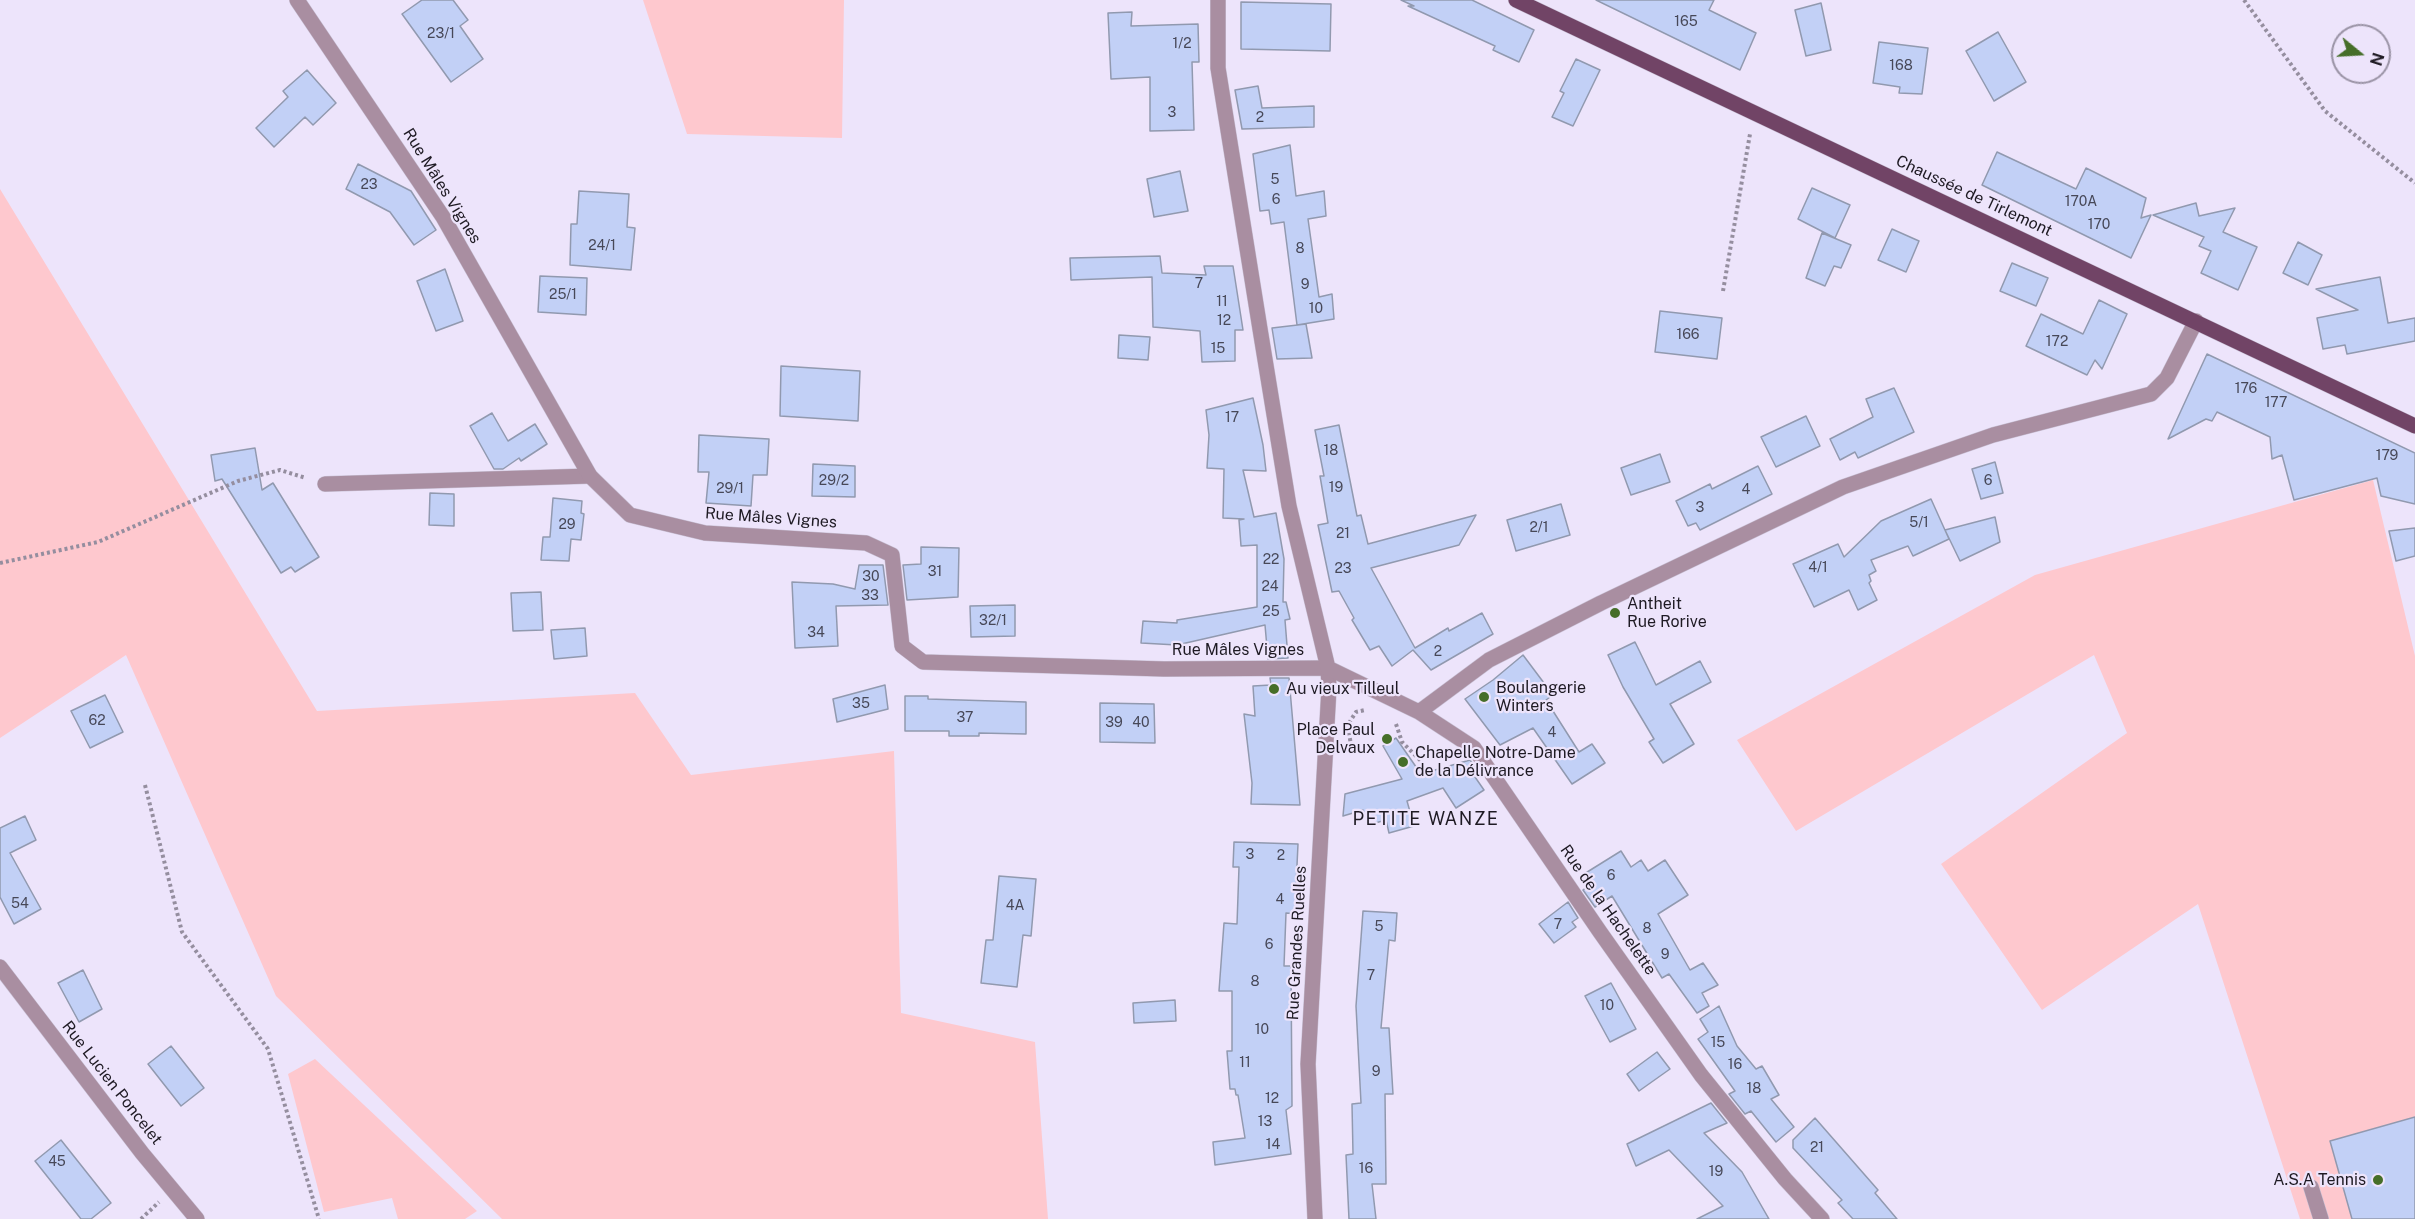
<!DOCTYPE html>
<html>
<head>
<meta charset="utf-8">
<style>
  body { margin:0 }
  #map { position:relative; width:2415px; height:1219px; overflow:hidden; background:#ede4fb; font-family:"Public Sans",sans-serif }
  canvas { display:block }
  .north { position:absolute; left:2331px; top:24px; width:60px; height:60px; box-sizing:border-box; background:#ede4fb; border:2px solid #9a93a5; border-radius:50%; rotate:108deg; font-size:16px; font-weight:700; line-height:24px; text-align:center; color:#1e1a23 }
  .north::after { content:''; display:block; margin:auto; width:21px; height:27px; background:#466e29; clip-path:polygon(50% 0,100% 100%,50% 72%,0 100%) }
</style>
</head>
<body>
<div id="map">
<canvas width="2415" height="1219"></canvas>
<div class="north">N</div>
</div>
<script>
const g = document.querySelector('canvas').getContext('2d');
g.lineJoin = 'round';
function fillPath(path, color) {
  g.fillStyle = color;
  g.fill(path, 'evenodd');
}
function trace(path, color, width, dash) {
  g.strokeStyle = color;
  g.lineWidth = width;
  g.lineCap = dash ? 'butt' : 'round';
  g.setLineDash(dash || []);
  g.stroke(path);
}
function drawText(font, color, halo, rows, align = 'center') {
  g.font = font + ' "Public Sans",sans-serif';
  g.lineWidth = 4.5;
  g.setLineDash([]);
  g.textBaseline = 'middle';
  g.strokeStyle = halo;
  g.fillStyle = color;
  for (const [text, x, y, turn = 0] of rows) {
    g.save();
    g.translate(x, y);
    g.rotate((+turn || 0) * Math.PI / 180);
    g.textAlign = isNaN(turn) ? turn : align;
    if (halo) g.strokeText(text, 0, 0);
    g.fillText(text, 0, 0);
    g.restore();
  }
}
fillPath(new Path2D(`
  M643,0H844L842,138L687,134Z
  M0,189L317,711L635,693L691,775L894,751L901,1013L1035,1042L1048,1219H502L276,996L126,655L0,738Z
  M2373,480L2415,656V1219H2300L2198,904L2042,1010L1941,864L2127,733L2094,655L1796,831L1737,740L2035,575Z
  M315,1059L477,1211L465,1219H398L392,1198L324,1212L288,1074Z`), '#fec8ce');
const building = new Path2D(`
  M422,0H453L468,20L460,26L483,59L451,82L402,14Z
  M1401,0H1472L1534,30L1519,62L1493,50L1495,46L1408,6H1414Z
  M1596,0H1714L1709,10L1756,33L1740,70Z
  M1241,2L1331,4L1330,51L1241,49Z
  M1821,3L1831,50L1806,56L1795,10Z
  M1132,12L1131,26L1198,24L1199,62H1192L1194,130L1150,131V77L1111,79L1108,13Z
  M1998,32L2026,82L1994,101L1966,51Z
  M1879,42L1928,48L1922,94L1899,93L1900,87L1873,83Z
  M1576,59L1600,70L1573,126L1552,117L1564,93L1560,91Z
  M307,70L336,103L313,125L305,117L274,147L256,128L288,97L283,91Z
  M1258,86L1262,108L1314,106V127L1242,129L1235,90Z
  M1290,145L1296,196L1324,191L1326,216L1308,219L1319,297L1332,294L1334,319L1297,325L1284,222L1271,224L1269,210L1260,211L1253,154Z
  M1997,152L2076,189L2086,168L2146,198L2141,218L2151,215L2131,258L1982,185Z
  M358,164L411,191L436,230L414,245L390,212L346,189Z
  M1180,171L1188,211L1154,217L1147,179Z
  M1812,188L1850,205L1835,238L1798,219Z
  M579,191L629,194L627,227L635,228L631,270L570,265L571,224H577Z
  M2196,203L2199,216L2235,208L2223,232L2257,247L2238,290L2201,273L2211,251L2199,246L2204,237L2153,215Z
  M1892,229L1919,241L1906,272L1878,260Z
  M1822,233L1851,245L1841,268L1834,266L1825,286L1806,278Z
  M2298,242L2322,255L2308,285L2283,273Z
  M1160,256L1162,273L1206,275L1204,266H1233L1243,330H1235V361L1202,362L1200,331L1153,327L1152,277L1071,280L1070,258Z
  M2012,263L2048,278L2036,306L2000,291Z
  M445,269L463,321L436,331L417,281Z
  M540,276L587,278L586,315L538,312Z
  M2380,277L2388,323L2415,318V341L2347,354L2345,345L2323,349L2317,318L2358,310L2316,289Z
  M2099,300L2127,314L2102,369L2095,360L2087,375L2026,346L2041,314L2083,334Z
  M1660,311L1722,318L1717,359L1655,352Z
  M1306,324L1312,358L1277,359L1272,328Z
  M1119,335L1150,337L1148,360L1118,358Z
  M2207,354L2415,453V504L2381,496L2377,478L2294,500L2282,455L2272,459L2270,437L2217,412L2212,421L2206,419L2168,439Z
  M781,366L860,371L858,421L780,416Z
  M1894,388L1914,432L1858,458L1855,452L1840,460L1830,439L1873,417L1866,399Z
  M1253,398L1263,445L1266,471L1243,470L1254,517L1276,513L1284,559L1283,602H1286L1290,619L1285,620L1288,658L1268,659L1265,625L1177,645L1141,643L1143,621L1177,623V620L1257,607V545L1241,546L1239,520L1244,519L1223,518L1224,469L1207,468L1209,435L1206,410Z
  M492,413L508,441L535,424L547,444L521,461L519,458L503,469H494L470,426Z
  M1806,416L1820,446L1776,467L1761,437Z
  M1339,425L1357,516L1361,515L1368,544L1476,515L1459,545L1371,568L1415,648L1448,628L1449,631L1482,613L1493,634L1431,670L1413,650L1392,666L1379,646L1370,650L1352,620L1354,618L1339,591L1332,592L1318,525L1328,523L1320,476H1324L1315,430Z
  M699,435L769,439L767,475H753L751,506L706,503L709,472H698Z
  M255,448L262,490L273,483L319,557L295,572L291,567L281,573L222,479L215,481L211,455Z
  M1660,454L1670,482L1631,495L1621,468Z
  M1995,462L2003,493L1981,499L1972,469Z
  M813,464L855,466V497L812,496Z
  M1758,466L1772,494L1700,530L1696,523L1688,526L1676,501L1710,484L1712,489Z
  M430,493L454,494V526L429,525Z
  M553,498L582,501L581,513L584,514L581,540L571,539L569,561L541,560L543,537H550Z
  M1931,499L1949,539L1913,556L1908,546L1871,560L1876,571L1869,575L1871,581L1869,583L1877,600L1858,610L1849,590L1814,607L1793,564L1838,544L1844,557L1881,521Z
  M1561,504L1570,535L1516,551L1507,520Z
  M1995,517L2000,542L1960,561L1945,530Z
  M2415,528V556L2396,561L2389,531Z
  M921,547L959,548L958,597L907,600L903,565L921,564Z
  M859,565H883L888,605L836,606L838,646L795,648L792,582L833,584L855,589Z
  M541,592L543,630L513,631L511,593Z
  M1015,605V636L971,637L970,606Z
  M585,628L587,656L554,659L551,630Z
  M1635,642L1656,685L1700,661L1711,682L1670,704L1694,744L1663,763L1649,742L1654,739L1623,687L1608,655Z
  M1523,655L1553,695L1546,700L1579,752L1592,744L1605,763L1572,784L1533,728L1500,745L1465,699L1493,680Z
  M1270,678H1289L1300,805L1251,804L1252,783L1244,714L1255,716L1253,686L1271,685Z
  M885,685L888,709L837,722L833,699Z
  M105,695L123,732L90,748L71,711Z
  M905,696H928V699L1026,702V734L979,733V736H949V731H905Z
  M1100,703L1154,704L1155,743L1100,742Z
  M1396,738L1421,774L1470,760L1481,775L1475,777L1484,790L1456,808L1443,788L1407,801L1414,826L1389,833L1386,820L1368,825L1363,810L1343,816L1345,794L1402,779L1383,746Z
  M25,816L36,840L10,853L41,909L14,924L0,897V828Z
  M1234,842L1298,844L1296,886H1299L1298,914L1286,913L1284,966H1291L1292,1106L1286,1110L1291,1154L1215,1165L1213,1142L1245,1138L1238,1095H1236L1235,1089H1230L1227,1051H1232V991H1219L1224,923L1237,924L1239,867H1233Z
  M1621,851L1631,867L1641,860L1648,871L1665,860L1688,895L1658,914L1690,970L1703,963L1718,985L1702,993L1709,1006L1697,1013L1669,974L1662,978L1612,896L1595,907L1583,890L1591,885L1584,874Z
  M999,876L1036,879L1031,936L1023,935L1017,987L981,983L986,940H993Z
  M1568,902L1578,918L1572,922L1576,927L1554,943L1539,924Z
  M1363,911L1397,913L1395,941L1389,940L1381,1028H1389L1393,1094H1385L1386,1184H1372L1376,1219H1349L1346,1155L1353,1154L1352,1104L1361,1103L1356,1006Z
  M83,970L102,1009L79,1022L58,983Z
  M1611,983L1636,1029L1610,1042L1585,996Z
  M1175,1000L1176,1021L1134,1023L1133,1003Z
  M1719,1006L1737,1046L1756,1069L1762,1066L1779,1095L1771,1099L1794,1127L1776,1142L1751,1111L1745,1114L1729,1094L1735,1091L1698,1039L1708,1032L1700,1019Z
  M171,1046L204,1088L181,1106L148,1064Z
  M1657,1052L1670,1069L1639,1091L1627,1074Z
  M1711,1103L1727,1123L1704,1133L1742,1172L1769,1219H1697L1723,1206L1669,1150L1636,1166L1627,1144Z
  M2415,1117V1219H2352L2330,1141Z
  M1815,1118L1878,1190L1875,1193L1897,1219H1853L1838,1203L1842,1200L1793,1148V1140Z
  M61,1140L111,1203L91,1219H81L35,1161Z`);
fillPath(building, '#c2d0f6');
trace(building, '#9199af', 1.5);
const service = new Path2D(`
  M325,484L590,476
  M2311,1187L2321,1219`);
const minor = new Path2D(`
  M297,0L443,217L590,476L630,515L705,533L866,543L892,555L902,646L923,662L1164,669L1328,668L1329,688L1308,1064L1315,1219
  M0,967L142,1153L197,1219`);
const tertiary = new Path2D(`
  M1218,0V68L1260,329L1289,506L1328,668L1419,712L1474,748L1600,932L1701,1075L1785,1179L1822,1219
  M1419,712L1489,660L1601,603L1843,487L1993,435L2151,394L2167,378L2196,321`);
const primary = new Path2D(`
  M1516,0L2415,426`);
trace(service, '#c8c0d4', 16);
trace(minor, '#c8c0d4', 16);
trace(tertiary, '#c8c0d4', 16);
trace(primary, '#c8c0d4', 16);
trace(new Path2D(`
  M2244,0L2325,111L2415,183
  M1723,291L1750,134
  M0,563L98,542L238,481L280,470L306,478
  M1349,723L1356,712L1365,710
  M1396,724L1402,742L1423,763
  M1347,752L1351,745L1349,733
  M145,785L182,932L268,1049L319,1219
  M141,1219L159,1202`), '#958e9f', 4, [3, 3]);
trace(service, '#a98ea1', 15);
trace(minor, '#a98ea1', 15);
trace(tertiary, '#a98ea1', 15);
trace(primary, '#714466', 15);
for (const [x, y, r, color] of [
  [1615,613,6,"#466e29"],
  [1274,689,6,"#466e29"],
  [1484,697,6,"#466e29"],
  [1387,739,6,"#466e29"],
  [1403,762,6,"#466e29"],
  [2378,1180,6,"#466e29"]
]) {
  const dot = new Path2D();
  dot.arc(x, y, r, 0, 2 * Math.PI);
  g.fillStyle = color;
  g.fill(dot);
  trace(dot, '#ede4fb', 2);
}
drawText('14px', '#474858', null, [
  ["165",1686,22],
  ["23/1",441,34],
  ["1/2",1182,44],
  ["168",1901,66],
  ["3",1172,113],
  ["2",1260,118],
  ["5",1275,180],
  ["23",369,185],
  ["6",1276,200],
  ["170A",2081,202],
  ["170",2099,225],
  ["24/1",602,246],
  ["8",1300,249],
  ["7",1199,284],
  ["9",1305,285],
  ["25/1",563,295],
  ["11",1222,302],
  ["10",1316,309],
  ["12",1224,321],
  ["166",1688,335],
  ["172",2057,342],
  ["15",1218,349],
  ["176",2246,389],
  ["177",2276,403],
  ["17",1232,418],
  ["18",1331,451],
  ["179",2387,456],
  ["29/2",834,481],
  ["6",1988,481],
  ["19",1336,488],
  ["29/1",730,489],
  ["4",1746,490],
  ["3",1700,508],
  ["5/1",1919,523],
  ["29",567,525],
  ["2/1",1539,528],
  ["21",1343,534],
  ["22",1271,560],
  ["4/1",1818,568],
  ["23",1343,569],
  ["31",935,572],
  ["30",871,577],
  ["24",1270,587],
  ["33",870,596],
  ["25",1271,612],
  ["32/1",993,621],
  ["34",816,633],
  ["2",1438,652],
  ["35",861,704],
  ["37",965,718],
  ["62",97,721],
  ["39",1114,723],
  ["40",1141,723],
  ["4",1552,733],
  ["3",1250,855],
  ["2",1281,856],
  ["6",1611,876],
  ["4",1280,900],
  ["54",20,904],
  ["4A",1015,906],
  ["7",1558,925],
  ["5",1379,927],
  ["8",1647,929],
  ["6",1269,945],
  ["9",1665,955],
  ["7",1371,976],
  ["8",1255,982],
  ["10",1607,1006],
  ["10",1262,1030],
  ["15",1718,1043],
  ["11",1245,1063],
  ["16",1735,1065],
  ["9",1376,1072],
  ["18",1754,1089],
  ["12",1272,1099],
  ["13",1265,1122],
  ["14",1273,1145],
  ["21",1817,1148],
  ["45",57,1162],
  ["16",1366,1169],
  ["19",1716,1172]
]);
drawText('16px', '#1e1a23', '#ede4fb', [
  ["Rue Mâles Vignes",442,186,58],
  ["Chaussée de Tirlemont",1974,196,25],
  ["Rue Mâles Vignes",771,518,4],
  ["Rue Mâles Vignes",1238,650],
  ["Rue de la Hachelette",1608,910,55],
  ["Rue Grandes Ruelles",1297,943,-87],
  ["Rue Lucien Poncelet",112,1083,52]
]);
drawText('16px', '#1e1a23', '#ede4fb', [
  ["Antheit",1627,604],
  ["Rue Rorive",1627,622],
  ["Boulangerie",1496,688],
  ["Winters",1496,706],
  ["Au vieux Tilleul",1286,689],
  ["Place Paul",1375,730,"right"],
  ["Delvaux",1375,748,"right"],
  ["Chapelle Notre-Dame",1415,753],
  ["de la Délivrance",1415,771],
  ["A.S.A Tennis",2366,1180,"right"]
], 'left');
g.letterSpacing = '1.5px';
drawText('18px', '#1e1a23', '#ede4fb', [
  ["PETITE WANZE",1426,819]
]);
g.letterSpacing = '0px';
</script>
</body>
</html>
